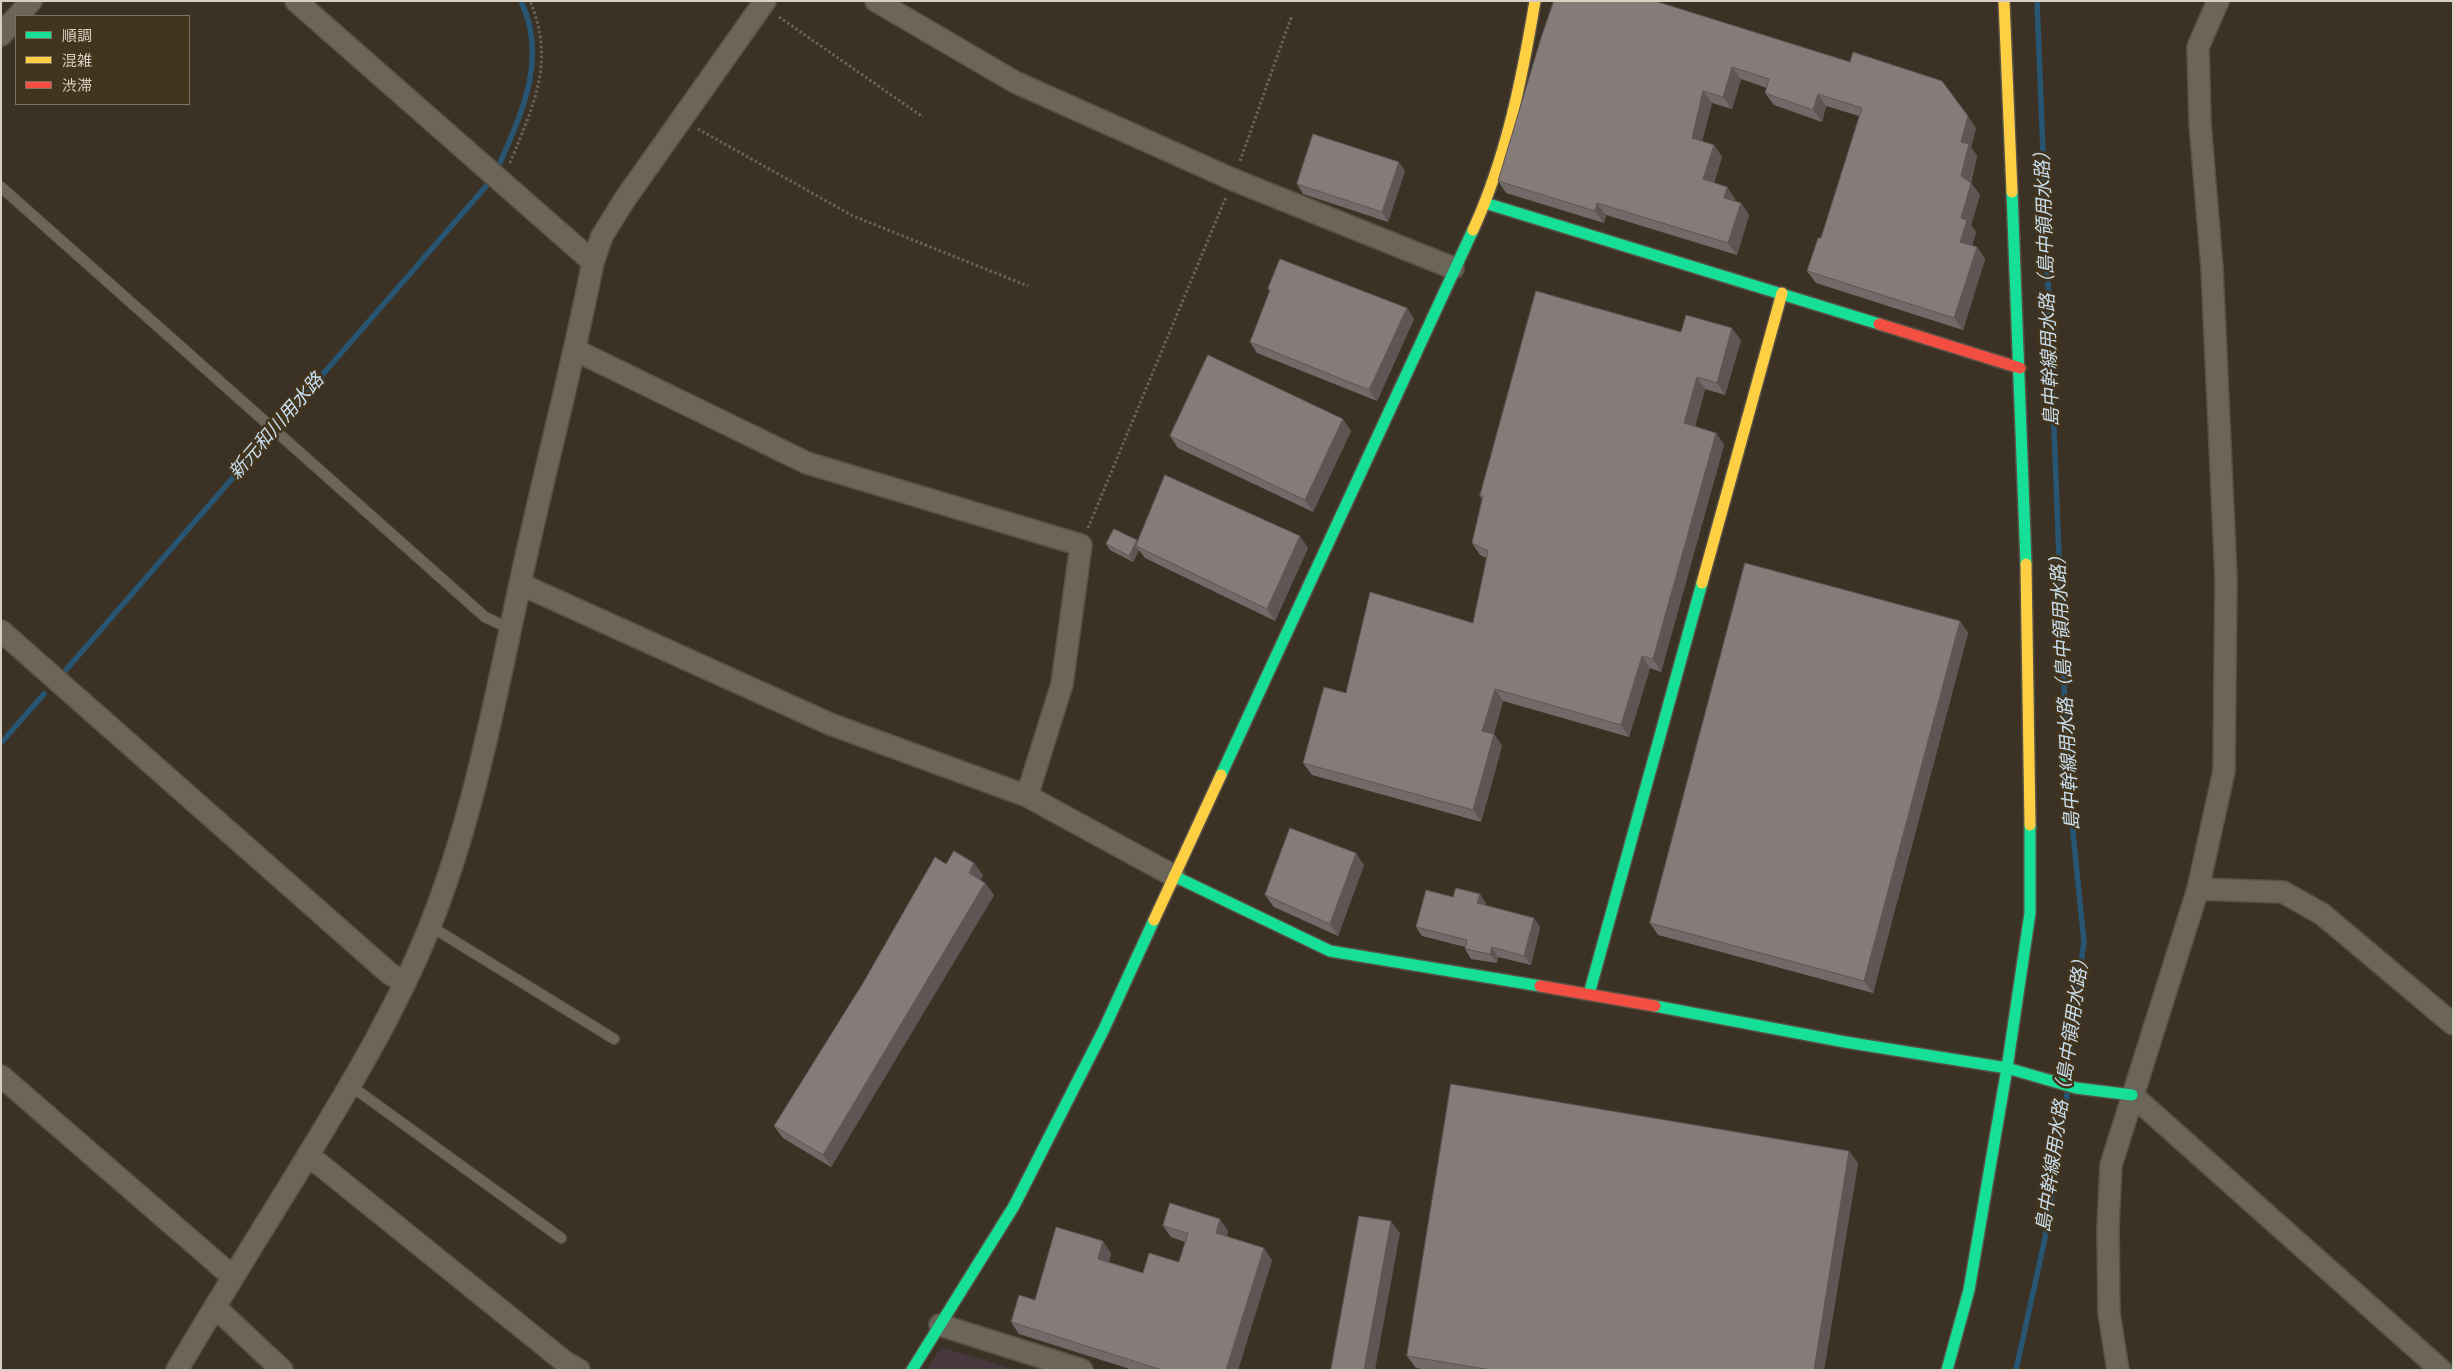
<!DOCTYPE html>
<html>
<head>
<meta charset="utf-8">
<style>
  body { margin:0 }
  #map { position:relative; width:2454px; height:1371px; overflow:hidden; background:#3b3225; font-family:Signika,"Noto Sans JP",sans-serif }
  canvas { display:block }
  .frame { position:absolute; inset:0; border:2px solid #d9d0c3; pointer-events:none }
  .legend { position:absolute; left:15px; top:15px; width:175px; height:90px; box-sizing:border-box; background:#43341d; border:1px solid #7f725f; margin:0; padding:6px 9px; list-style:none; font-size:15px; color:#d9d0c3 }
  .legend li { display:flex; align-items:center; gap:10px; height:25px }
  .legend b { width:25px; border:1px solid #7f725f }
</style>
</head>
<body>
<div id="map">
<canvas width="2454" height="1371"></canvas>
<div class="frame"></div>
<ul class="legend">
<li><b style="height:6px;background:#16e098"></b>順調</li>
<li><b style="height:6px;background:#ffcf43"></b>混雑</li>
<li><b style="height:6px;background:#f24e42"></b>渋滞</li>
</ul>
</div>
<script>
const g = document.querySelector('canvas').getContext('2d');
g.lineJoin = 'round';
function fillPath(path, color) {
  g.fillStyle = color;
  g.fill(path, 'evenodd');
}
function trace(path, color, width, dash) {
  g.strokeStyle = color;
  g.lineWidth = width;
  g.lineCap = dash ? 'butt' : 'round';
  g.setLineDash(dash || []);
  g.stroke(path);
}
function drawText(font, color, halo, rows, align = 'center') {
  g.font = font + ' Signika,"Noto Sans JP",sans-serif';
  g.lineWidth = 5;
  g.setLineDash([]);
  g.textBaseline = 'middle';
  g.strokeStyle = halo;
  g.fillStyle = color;
  for (const [text, x, y, turn = 0] of rows) {
    g.save();
    g.translate(x, y);
    g.rotate((+turn || 0) * Math.PI / 180);
    g.textAlign = isNaN(turn) ? turn : align;
    if (halo) g.strokeText(text, 0, 0);
    g.fillText(text, 0, 0);
    g.restore();
  }
}
fillPath(new Path2D(`
  M941,1347L1016,1370H927Z`), '#47373f');
trace(new Path2D(`
  M2037,1L2068,783L2084,942L2073,1022L2068,1077
  M499,165C522,113 548,58 521,1
  M65,671L488,184
  M1,743L44,694
  M2016,1370L2045,1238L2067,1094`), '#275572', 5.5);
const lane = new Path2D(`
  M1,187L485,617L511,629
  M430,926L614,1039
  M351,1086L561,1238`);
const street = new Path2D(`
  M296,1L593,262
  M876,1L1015,82L1234,180L1453,268
  M18,16L31,1
  M1,35L16,18
  M575,350L807,463L1081,545L1062,684L1027,796
  M520,584L830,724L1027,796L1174,876
  M1,631L390,974L405,982
  M2198,889L2283,892L2322,914L2453,1024
  M1,1076L233,1277
  M2132,1095L2441,1370
  M308,1155L565,1362L579,1370
  M215,1307L282,1370
  M940,1325L1082,1370
  M177,1370C215,1306 254,1243 293,1180C343,1098 394,1016 430,926C474,816 495,699 520,584C543,476 572,370 593,262L602,236L625,199L765,1
  M2118,1370L2109,1313L2108,1228L2111,1165L2198,889L2224,771L2226,578L2212,268L2200,123L2198,47L2218,1`);
const fast = new Path2D(`
  M2012,192L2026,564
  M1485,203L1879,324
  M1221,775L1473,230
  M1174,876L1330,951L1540,986
  M1589,994L1702,583
  M1655,1006L1845,1042L2007,1068L2076,1088L2132,1095
  M912,1370L1014,1206L1103,1031L1154,920
  M1947,1370L1969,1290L2007,1068L2030,913V825`);
const slow = new Path2D(`
  M2004,1L2012,192
  M1473,230C1506,158 1522,79 1535,1
  M2026,564L2030,825
  M1702,583L1782,293
  M1154,920L1221,775`);
const jam = new Path2D(`
  M1879,324L2020,368
  M1540,986L1655,1006`);
trace(lane, '#585145', 12);
trace(street, '#585145', 24);
trace(fast, '#585145', 14);
trace(slow, '#585145', 14);
trace(jam, '#585145', 14);
trace(new Path2D(`
  M779,17L923,117
  M698,129L853,216L1028,286
  M1240,161L1292,15
  M510,163C533,106 556,62 530,1
  M1088,528L1226,197`), '#69625a', 3, [2.5, 2.5]);
trace(lane, '#6c655a', 10);
trace(street, '#6c655a', 21);
trace(fast, '#16e098', 11);
trace(slow, '#ffcf43', 11);
trace(jam, '#f24e42', 11);
fillPath(new Path2D(`
  M1554,1L1976,128L1971,147L1977,156L1971,183L1980,195L1971,225L1976,232L1972,245L1977,247L1985,259L1963,330L1816,283L1807,271L1821,238L1859,116L1826,106L1822,122L1774,105L1765,93L1767,88L1741,79L1732,109L1712,103L1702,141L1714,145L1722,157L1714,183L1727,187L1735,199V201L1741,203L1749,215L1737,255L1606,215L1604,223L1506,193L1498,181Z
  M1405,171L1388,222L1303,194L1297,184Z
  M1268,289L1407,308L1414,319L1377,401L1257,353L1250,342L1270,292Z
  M1681,332L1741,340L1725,395L1705,389L1695,426L1716,433L1724,445L1661,672L1650,668L1629,737L1503,701L1494,734L1502,746L1481,822L1312,775L1303,763L1346,693L1473,623L1487,558L1480,555L1472,543L1482,499L1480,496Z
  M1351,431L1313,512L1178,448L1170,436Z
  M1137,540L1138,541L1308,548L1275,621L1145,558L1139,550L1133,562L1110,550L1106,544Z
  M1960,621L1968,633L1873,993L1658,935L1650,923Z
  M946,864L983,875L980,880L985,883L994,895L831,1167L783,1138L774,1126Z
  M1364,865L1338,936L1274,907L1265,895Z
  M1486,903V906L1540,927L1531,965L1498,957L1497,963L1471,959L1465,949V947L1422,936L1416,927Z
  M1858,1163L1824,1370H1427L1416,1368L1407,1356Z
  M1163,1226L1228,1231L1227,1236L1272,1260L1238,1370H1133L1019,1334L1011,1322L1035,1300L1111,1253L1109,1262L1143,1273L1179,1262L1185,1242L1171,1237Z`), '#726a68');
fillPath(new Path2D(`
  M1732,67L1741,79L1732,109L1723,97Z
  M1703,91L1712,103L1700,150L1692,138Z
  M1818,94L1826,106L1822,122L1813,110Z
  M1968,116L1976,128L1971,147L1977,156L1969,188L1961,176V142Z
  M1714,145L1722,157L1711,191L1703,179Z
  M1399,162L1405,171L1388,222L1382,212Z
  M1971,183L1980,195L1971,225L1976,232L1969,254L1960,242L1961,218Z
  M1727,187L1735,199L1732,210L1724,198Z
  M1597,203L1606,215L1604,223L1595,211Z
  M1741,203L1749,215L1737,255L1728,243Z
  M1977,247L1985,259L1963,330L1954,318Z
  M1407,308L1414,319L1377,401L1369,390Z
  M1732,328L1741,340L1725,395L1717,383Z
  M1697,377L1705,389L1693,435L1684,423Z
  M1343,419L1351,431L1313,512L1305,500Z
  M1716,433L1724,445L1661,672L1653,659Z
  M1300,536L1308,548L1275,621L1267,609Z
  M1137,540L1141,546H1136L1139,550L1133,562L1129,556Z
  M1960,621L1968,633L1873,993L1864,981Z
  M1642,656L1650,668L1629,737L1621,725Z
  M1495,689L1503,701L1491,743L1482,731Z
  M1494,734L1502,746L1481,822L1473,810Z
  M1356,853L1364,865L1338,936L1330,924Z
  M974,863L983,875L977,885L969,873Z
  M985,883L994,895L831,1167L823,1155Z
  M1480,894L1486,903L1484,913L1477,903Z
  M1534,918L1540,927L1531,965L1524,956Z
  M1492,947L1498,957L1497,963L1490,954Z
  M1849,1151L1858,1163L1824,1370H1814Z
  M1220,1219L1228,1231L1224,1244L1216,1233Z
  M1391,1221L1400,1233L1375,1370H1364Z
  M1103,1241L1111,1253L1106,1271L1098,1259Z
  M1264,1248L1272,1260L1238,1370H1226Z`), '#5d5655');
const building = new Path2D(`
  M1554,1H1655L1850,62L1853,52L1942,81L1968,116L1961,142L1969,144L1961,176L1971,183L1961,218L1967,220L1960,242L1977,247L1954,318L1807,271L1818,238H1821L1862,108L1818,94L1813,110L1765,93L1769,79L1732,67L1723,97L1703,91L1692,138L1714,145L1703,179L1727,187L1724,198L1741,203L1728,243L1597,203L1595,211L1498,181L1541,38Z
  M1313,134L1399,162L1382,212L1297,184Z
  M1280,259L1407,308L1369,390L1250,342L1270,290L1268,289Z
  M1536,291L1681,332L1686,315L1732,328L1717,383L1697,377L1684,423L1716,433L1653,659L1642,656L1621,725L1495,689L1482,731L1494,734L1473,810L1303,763L1324,687L1346,693L1370,592L1473,623L1488,551L1472,543L1483,496H1480Z
  M1208,355L1343,419L1305,500L1170,436Z
  M1165,475L1300,536L1267,609L1136,546Z
  M1114,529L1137,540L1129,556L1106,544Z
  M1745,563L1960,621L1864,981L1650,923Z
  M1290,828L1356,853L1330,924L1265,895Z
  M954,851L974,863L969,873L985,883L823,1155L774,1126L863,983L935,857L946,864Z
  M1456,888L1480,894L1477,903L1534,918L1524,956L1492,947L1490,954L1465,949L1467,940L1416,927L1426,890L1453,897Z
  M1451,1084L1849,1151L1814,1370H1491L1407,1356Z
  M1170,1203L1220,1219L1216,1233L1264,1248L1226,1370H1162L1011,1322L1019,1295L1035,1300L1056,1227L1103,1241L1098,1259L1143,1273L1149,1253L1179,1262L1188,1233L1163,1226Z
  M1359,1216L1391,1221L1364,1370H1331Z`);
fillPath(building, '#857b79');
trace(building, '#5d5655', 1);
drawText('italic 19px', '#c7dded', '#43341d', [
  ["島中幹線用水路（島中領用水路）",2048,284,-92],
  ["新元和川用水路",277,427,-49],
  ["島中幹線用水路（島中領用水路）",2066,688,-93],
  ["島中幹線用水路（島中領用水路）",2064,1091,-82]
]);
</script>
</body>
</html>
